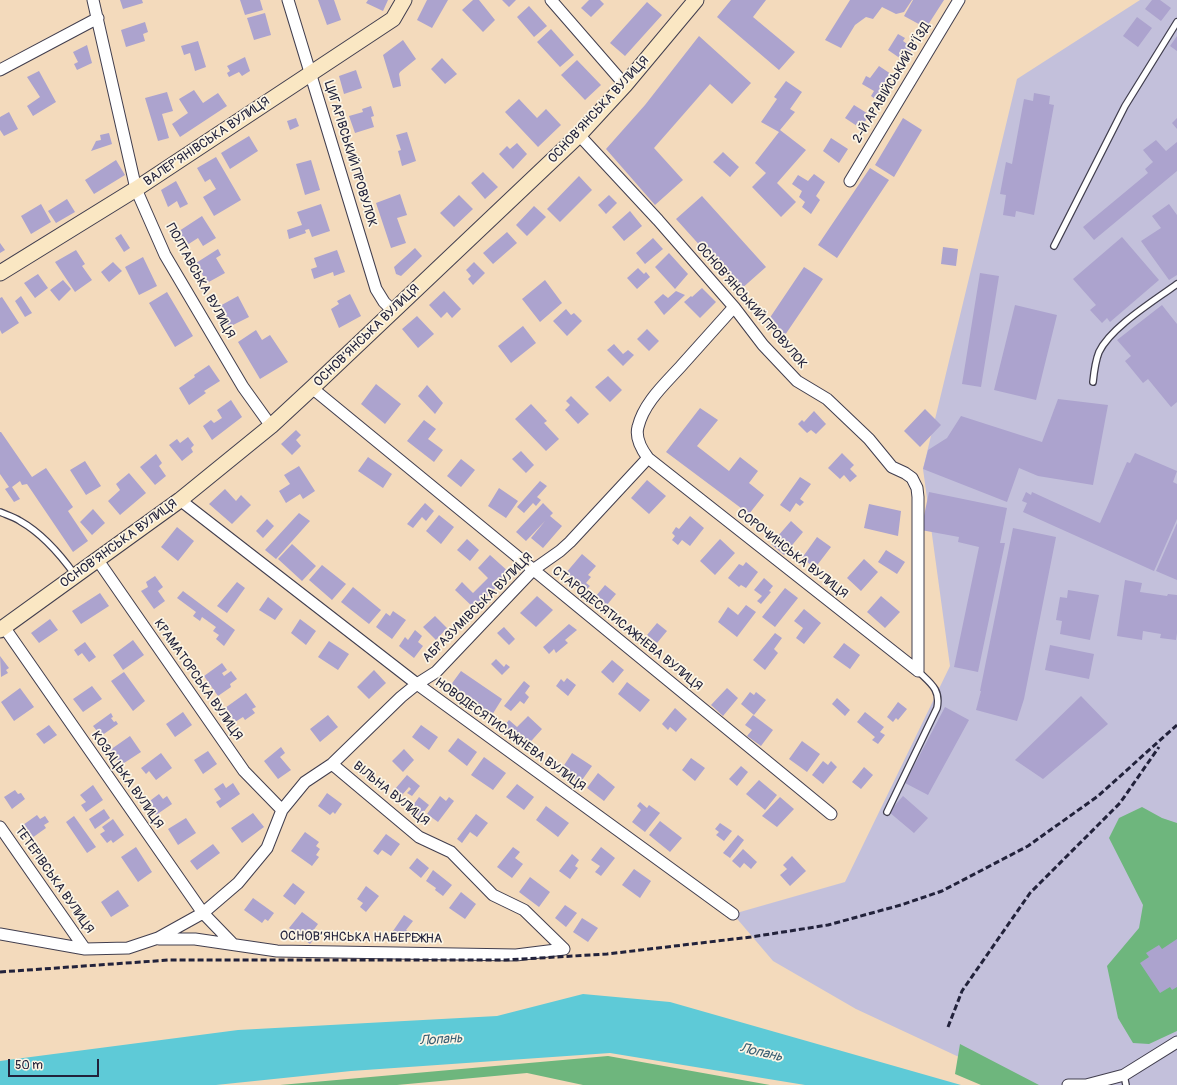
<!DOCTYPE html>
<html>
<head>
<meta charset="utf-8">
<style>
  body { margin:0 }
  #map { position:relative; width:1177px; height:1085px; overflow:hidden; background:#f3dabc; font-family:Pangolin,sans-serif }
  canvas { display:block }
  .scale { position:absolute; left:8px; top:1059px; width:91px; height:18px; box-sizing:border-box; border:2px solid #22223b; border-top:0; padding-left:5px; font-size:12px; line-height:14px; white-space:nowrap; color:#22223b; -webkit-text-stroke:3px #fcf5e5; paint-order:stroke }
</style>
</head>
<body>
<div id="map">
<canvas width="1177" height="1085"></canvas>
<div class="scale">50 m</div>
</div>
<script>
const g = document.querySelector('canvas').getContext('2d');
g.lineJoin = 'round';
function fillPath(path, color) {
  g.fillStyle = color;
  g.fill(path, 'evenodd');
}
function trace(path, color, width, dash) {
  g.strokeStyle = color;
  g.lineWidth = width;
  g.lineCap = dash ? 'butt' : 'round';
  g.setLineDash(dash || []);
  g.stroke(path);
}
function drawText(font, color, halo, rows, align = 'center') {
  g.font = font + ' Pangolin,sans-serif';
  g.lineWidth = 3.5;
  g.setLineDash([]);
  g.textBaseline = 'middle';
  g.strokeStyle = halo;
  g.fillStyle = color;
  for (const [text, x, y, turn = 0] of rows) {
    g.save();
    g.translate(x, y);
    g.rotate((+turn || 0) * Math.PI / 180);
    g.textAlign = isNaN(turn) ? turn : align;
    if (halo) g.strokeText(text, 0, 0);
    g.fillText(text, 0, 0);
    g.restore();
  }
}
fillPath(new Path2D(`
  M1140,0H1177V1085H1019L856,1009L773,961L733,914L845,882L950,666L923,469L1017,79Z`), '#c3c0db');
fillPath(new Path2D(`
  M1142,807L1162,818L1177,823V1031L1149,1044L1133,1043L1118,1018L1107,966L1139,928L1143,905L1109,838L1119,818Z
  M960,1044L1039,1085H981L955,1074Z
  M608,1056L770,1085H583L527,1073L397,1085H280Z`), '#6eb67d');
fillPath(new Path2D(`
  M583,994L670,1002L961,1085H805L610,1053L351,1071L216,1085H0V1061L238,1030L497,1016Z`), '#5ecad7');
fillPath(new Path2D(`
  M120,0H142L143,3L123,9Z
  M240,0H260L263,10L245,15Z
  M318,0H334L341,20L327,25Z
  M368,0H388L383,11L366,3Z
  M427,0H448L432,28L417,20Z
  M473,0H479L495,20L483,32L462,10Z
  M502,0H516L509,7Z
  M589,0H600L604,4L591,17L581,8Z
  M731,0H766L753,17L795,52L779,70L717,17Z
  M850,0H912L904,12L896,14L882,7L873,19L866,17L855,25L841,48L825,40Z
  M913,0H944L926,28L904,16Z
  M1152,0H1160L1171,8L1161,21L1145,9Z
  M647,2L662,15L625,56L610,43Z
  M529,6L547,26L534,37L517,17Z
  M265,13L271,35L254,40L247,18Z
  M1137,17L1152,28L1138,47L1123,36Z
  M145,22L148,32L143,34L145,41L126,47L121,30Z
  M551,29L574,55L560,67L537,42Z
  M898,34L905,38L903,41L913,48L904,61L888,50Z
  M699,36L751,83L732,104L710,84L654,148L683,180L655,205L606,149L645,105Z
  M1177,36V51L1170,46Z
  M403,40L416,59L400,72L399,74L401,86L393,88L383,55Z
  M198,41L206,67L195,71L190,53L184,55L181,46Z
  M87,45L92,63L77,70L74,64L78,62L73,52Z
  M245,57L250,71L242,76L239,72L229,77L227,73L230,71L227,66Z
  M442,58L457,74L445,84L431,69Z
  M577,60L601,85L585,100L561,75Z
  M879,66L894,76L878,101L871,96L874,91L862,84L866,76L870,78Z
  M356,70L362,88L344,94L339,76Z
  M39,71L56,102L33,116L27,106L40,97L27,77Z
  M786,81L802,92L790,109L795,112L780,130L806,150L777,183L796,202L781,217L752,187L766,173L755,163L779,132L761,122L777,99L774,97Z
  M194,90L203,103L218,93L227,106L180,137L172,124L188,113L179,99Z
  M167,92L173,111L162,114L169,138L158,141L145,98Z
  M1034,93L1050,96L1049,104L1054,105L1034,215L1016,211L1015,217L1003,215L1006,195L1000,194L1006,162L1012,164L1024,99L1033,101Z
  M519,99L537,118L546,109L561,125L538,147L505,112Z
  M854,105L870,115L860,128L845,118Z
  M371,106L374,116L371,117L374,127L355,133L349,116L363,112L362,109Z
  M9,112L18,129L4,136L0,130V117Z
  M296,118L299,126L290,130L287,121Z
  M903,118L922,130L894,177L875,165Z
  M1177,118V129L1172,123Z
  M407,132L416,161L402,166L398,151L401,150L396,135Z
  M109,133L112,144L91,151L96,141L101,140L100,135Z
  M249,136L258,151L230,169L221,153Z
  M831,138L848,149L839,163L823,151Z
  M1156,140L1166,151L1177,142V171L1094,240L1083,227L1148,173L1145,169L1153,162L1143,150Z
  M517,143L527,154L513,169L499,154L507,146L510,149Z
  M723,152L739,167L730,177L713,162Z
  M216,157L241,200L214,216L203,197L216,189L210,179L205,182L197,168Z
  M116,160L125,175L94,194L85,180Z
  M311,160L320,190L305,195L296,164Z
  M870,168L889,180L837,258L818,245Z
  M483,172L498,187L485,199L471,183Z
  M814,174L825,182L816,196L820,200L811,214L802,207L805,202L799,197L802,191L792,184L798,175L808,181Z
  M579,176L592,190L560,222L547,209Z
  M176,181L188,204L180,208L177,201L168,207L161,190Z
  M400,194L407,215L397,218L406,243L391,248L376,203Z
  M459,195L473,209L454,227L440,213Z
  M609,195L617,203L606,214L598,205Z
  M702,196L766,267L740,290L676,219Z
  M67,199L75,212L56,223L48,211Z
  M41,204L51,222L31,234L21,216Z
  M321,204L330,231L312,237L309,229L305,230L306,233L289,239L287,230L302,225L297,212Z
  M1169,204L1177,215V275L1169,280L1141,241L1161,228L1152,216Z
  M534,206L546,217L527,236L516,225Z
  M630,211L642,226L624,241L612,227Z
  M202,216L216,238L203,246L198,238L184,247L176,233Z
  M507,232L517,243L493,264L483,253Z
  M121,234L130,248L124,252L115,238Z
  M1122,237L1159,280L1110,322L1107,318L1102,323L1090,310L1096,305L1073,279Z
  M653,238L663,249L645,264L636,253Z
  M0,243L5,250L0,253Z
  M943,247L958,249L956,266L941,264Z
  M415,248L422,256L401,276L396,274L394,267Z
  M218,249L221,255L216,258L225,273L207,283L196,263Z
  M76,250L85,264L82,266L92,280L75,292L55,262Z
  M337,250L345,272L334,276L333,272L314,279L311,269L317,267L314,258Z
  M669,253L688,274L675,289L655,267Z
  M143,257L157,286L139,295L125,267Z
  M113,262L122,271L109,282L101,272Z
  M474,262L485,273L473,285L468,279L471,276L466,270Z
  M804,267L823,279L783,338L767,322Z
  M638,268L644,274L646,272L650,277L637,289L627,278Z
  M980,273L999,276L981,387L962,384Z
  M38,274L48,288L35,298L24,283Z
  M63,280L71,289L59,301L50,290Z
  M545,280L562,303L540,322L522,299Z
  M702,288L716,302L700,318L684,302L691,296L692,297Z
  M444,291L461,309L452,318L447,312L441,318L429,305Z
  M676,291L685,295L664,315L654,302L663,294L668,298Z
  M167,292L193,336L175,347L149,303Z
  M350,294L361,316L339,328L331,309L339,304L337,301Z
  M21,296L32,313L25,317L15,301Z
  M238,296L249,317L229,327L218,307Z
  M2,297L19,323L2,334L0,330V298Z
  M1015,305L1057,315L1036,400L994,390Z
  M1162,305L1177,324V402L1171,407L1148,379L1143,383L1125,361L1131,356L1117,340Z
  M566,309L571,315L574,313L582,321L567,336L553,321Z
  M417,316L434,334L418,348L402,329Z
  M523,326L536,343L511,363L498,346Z
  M647,329L659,341L649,351L637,339Z
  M256,330L262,340L270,335L288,362L260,379L238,342Z
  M614,344L623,354L628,350L634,355L623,366L607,350Z
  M209,365L220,381L204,391L206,393L189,405L179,388L195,377L194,375Z
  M608,376L622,390L610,402L595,387Z
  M376,384L401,404L385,424L361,404Z
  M427,385L443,403L435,414L418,396Z
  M571,396L589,414L578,424L565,410L570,405L566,401Z
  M1058,399L1108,405L1093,485L1038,476L1019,468L1007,502L923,469L928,450L947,438L961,416L1042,442Z
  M231,400L242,417L212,440L203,426L211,420L214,423L222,418L217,410Z
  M531,404L547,421L544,423L559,439L546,451L515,419Z
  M700,408L718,420L697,446L729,471L740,457L758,471L749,483L764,495L749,514L666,452Z
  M925,409L941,425L920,447L904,431Z
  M814,411L826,424L816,434L811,430L807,433L798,424L802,420L804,422Z
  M424,420L436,429L428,439L443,450L434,462L407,441Z
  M296,430L301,435L296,440L301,446L292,455L281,444Z
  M0,432H1L32,477L46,468L73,507L68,511L88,541L73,552L27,484L22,485L20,481L12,487L20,499L14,502L5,489L9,487L0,474Z
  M188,437L194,445L191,448L193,452L182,461L169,445L177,439L180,443Z
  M521,451L534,465L526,473L512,459Z
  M842,453L854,465L850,469L857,476L850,482L844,475L840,479L828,468Z
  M1135,453L1177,471L1173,482L1177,484V519L1154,571L1023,512L1027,503L1022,501L1026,492L1031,495L1032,492L1100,523L1127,462L1130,463Z
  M156,454L162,463L159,466L166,476L155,485L140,467Z
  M368,457L392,474L383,488L358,471Z
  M461,459L475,470L461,487L447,476Z
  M85,461L101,486L86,495L70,470Z
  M299,466L315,491L303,499L300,494L286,503L279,491L290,484L284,475Z
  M129,473L146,493L120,515L108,501L120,490L116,484Z
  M800,477L811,484L800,499L804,502L800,506L796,503L790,512L780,505Z
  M647,480L666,496L649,514L631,498Z
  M540,481L547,486L537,497L541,500L536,506L533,503L524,513L517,507Z
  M499,488L518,501L506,518L488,506Z
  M225,489L236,501L241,495L251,505L232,524L209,504Z
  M929,492L1007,508L1000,543H1005L978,672L954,667L979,547L958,542L959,537L921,530Z
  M425,503L434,511L426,521L422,517L413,528L407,524Z
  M543,503L553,513L550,516L562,526L543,548L531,538L545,521L526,541L516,532Z
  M869,504L901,511L898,536L864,528Z
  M93,509L105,523L92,535L80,522Z
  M299,513L310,521L276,559L265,550Z
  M439,515L454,527L441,544L426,531Z
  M690,516L704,528L690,546L682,540L678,545L672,540L675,536L672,533L676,527L679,529Z
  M267,519L274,526L263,538L256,531Z
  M791,521L803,532L784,555L771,544Z
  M1177,523V580L1156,571Z
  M177,527L194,541L178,561L161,547Z
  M1013,528L1056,537L1024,699L1017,721L976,710L981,691H980Z
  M817,537L831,547L815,568L802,558Z
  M467,539L479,550L470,561L457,550Z
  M720,539L735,553L715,575L700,561Z
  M292,544L316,566L302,581L278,559Z
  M886,550L905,562L897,574L878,562Z
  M582,554L596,566L588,575L591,577L586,583L590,586L585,591L565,574Z
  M490,555L510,573L475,609L455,590L462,582L473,593L488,578L478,568Z
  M864,559L878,572L861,591L847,578Z
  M746,562L758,572L746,588L741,585L739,587L728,578L739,564L743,566Z
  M322,565L346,584L332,600L309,580Z
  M155,576L163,587L158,591L165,601L154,609L141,591L148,587L146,582Z
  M764,578L773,586L769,591L771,592L761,604L757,601L762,596L754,590Z
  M1125,580L1142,583L1140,592L1167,596L1168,594L1177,595V633L1176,640L1160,638L1161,634L1143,631L1142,640L1117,636Z
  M237,582L245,588L227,613L217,606Z
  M605,585L616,594L606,606L596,596Z
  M353,587L381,610L369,624L341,602Z
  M785,588L798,598L775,627L762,617Z
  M1068,590L1099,595L1090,640L1060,634L1062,621L1056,620L1060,597L1067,598Z
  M183,591L235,630L224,646L216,639L219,635L213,631L216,627L202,617L200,621L193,616L196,612L177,598Z
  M100,593L109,606L81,624L72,611Z
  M537,596L553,610L536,627L520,613Z
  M881,596L900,612L885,628L867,612Z
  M268,597L283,609L275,620L259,610Z
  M746,605L756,612L737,637L718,622L728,607L738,615Z
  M804,609L821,623L804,644L796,638L803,628L794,621Z
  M393,611L406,620L392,639L376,627L386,613L390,616Z
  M435,616L447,628L436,640L423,627Z
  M50,619L58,630L39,643L31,633Z
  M300,619L316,631L306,645L291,633Z
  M657,623L667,631L657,643L647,635Z
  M569,624L577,630L565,640L568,643L556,653L554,649L549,654L543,647Z
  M504,627L515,639L509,645L497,633Z
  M415,630L422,636L418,642L423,646L414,658L399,646L405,637L408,640Z
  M775,633L782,638L774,649L778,653L765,670L753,660Z
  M133,640L144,655L123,670L113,655Z
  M329,641L349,654L338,670L318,657Z
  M85,642L96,657L89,662L82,653L78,656L74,650Z
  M844,643L860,655L850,669L833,657Z
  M1050,645L1094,654L1089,679L1045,670Z
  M0,656L9,668L6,670L8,673L1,677Z
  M496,659L504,667L506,664L510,667L502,675L491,664Z
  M612,660L624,670L613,683L601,672Z
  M222,663L227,670L222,673L224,676L231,671L237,679L230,684L231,687L218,696L204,676Z
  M374,670L386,683L369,699L357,687Z
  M461,671L502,699L492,715L450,686Z
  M124,672L145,701L133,711L111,681Z
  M567,678L576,685L568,696L556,686L561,679L564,682Z
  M524,681L530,686L525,693L529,697L524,704L520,701L511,711L504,706Z
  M627,682L650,700L640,712L618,694Z
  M92,686L102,699L83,712L73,699Z
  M20,688L34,707L14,721L1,702Z
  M727,688L738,698L723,716L711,705Z
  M750,692L754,695L756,692L766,700L754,715L741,704Z
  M246,693L256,707L252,709L255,713L245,720L243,717L235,722L225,708Z
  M1081,696L1108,724L1043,779L1015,760Z
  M837,698L850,710L845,716L832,704Z
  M898,702L907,709L898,720L896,718L893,722L887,717Z
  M945,707L969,720L928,795L905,783Z
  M675,708L687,719L676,732L670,727L668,730L662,724Z
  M183,712L192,725L175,737L166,724Z
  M865,712L884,727L880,732L885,735L878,744L872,740L875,737L857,722Z
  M111,713L113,717L111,718L114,722L116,721L118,724L101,736L93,726Z
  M328,715L338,727L320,742L310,729Z
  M753,715L773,730L761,746L747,736L752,730L745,725Z
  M528,716L542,729L525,748L503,727L509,720L517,727Z
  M49,725L57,735L44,744L36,734Z
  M421,725L438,737L429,750L412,737Z
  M130,736L141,752L121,765L110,750Z
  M458,738L477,752L467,766L448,751Z
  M802,741L820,754L807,772L789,759Z
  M281,747L285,753L280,757L291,770L278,779L264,761Z
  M404,749L414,760L403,772L392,761Z
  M208,751L217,764L203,774L194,760Z
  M161,753L172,768L156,780L149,771L146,774L141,768Z
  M572,753L592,766L580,783L561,770Z
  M484,757L506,773L493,790L471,775Z
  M691,758L705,768L695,781L682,770Z
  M823,761L828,765L831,761L837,767L823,784L812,775Z
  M741,766L748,772L737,786L729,779Z
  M864,767L873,775L861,789L852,782Z
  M598,773L615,787L604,801L587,788Z
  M407,775L420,786L412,796L407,793L411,789L409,787L396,802L389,796Z
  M759,780L777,795L765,810L746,794Z
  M223,783L226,788L233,783L240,794L220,808L216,802L221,799L214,789Z
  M517,784L534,797L524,810L506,797Z
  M93,785L103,800L86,812L81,805L86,802L80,795Z
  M15,790L18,794L21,793L25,799L12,809L4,797Z
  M327,793L342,804L335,814L333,812L330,815L318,806Z
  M159,794L163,799L167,796L172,804L156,815L147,803Z
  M440,796L446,801L449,797L454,801L438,822L427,814Z
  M903,796L928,818L914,833L889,812Z
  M419,797L429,805L419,818L409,811Z
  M780,797L794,809L777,827L762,816Z
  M640,802L647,808L649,805L660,813L645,832L632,822L641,810L637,806Z
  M546,806L569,823L558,837L536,820Z
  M104,809L110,818L95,829L89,819Z
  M253,813L264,827L242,843L231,828Z
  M476,814L488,823L477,837L470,832L462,843L457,839Z
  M37,815L40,819L45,816L49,822L44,825L46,828L32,838L23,825Z
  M74,816L96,847L87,853L66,822Z
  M186,818L196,833L178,845L168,829Z
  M113,819L124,835L113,843L111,840L107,843L100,834L105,831L102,827Z
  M660,821L682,838L670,852L649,835Z
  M720,823L732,831L724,841L716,835L719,832L715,829Z
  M305,832L319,842L316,846L320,849L316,855L319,857L312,866L291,851Z
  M386,834L400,844L391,856L382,850L378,855L373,851Z
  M738,835L744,840L730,858L723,853Z
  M213,844L220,853L197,870L190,861Z
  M136,847L152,872L138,882L121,857Z
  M513,847L520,852L515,858L523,864L512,878L497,867Z
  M601,847L615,858L601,876L595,872L600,866L591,860Z
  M743,849L757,862L751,869L744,863L740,868L732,861Z
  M572,854L579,860L575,866L578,868L570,879L559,871Z
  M792,856L806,871L790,886L780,875L787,869L783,865Z
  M417,858L429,868L421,878L409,868Z
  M634,869L651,881L640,898L622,885Z
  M433,870L452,885L443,896L435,890L436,888L426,881Z
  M530,877L550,892L539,907L519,892Z
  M293,883L305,892L295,905L283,896Z
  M366,886L379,896L366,912L360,907L363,903L357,899Z
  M118,890L129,906L111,917L101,902Z
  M461,892L476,904L465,919L449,908Z
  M253,898L274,913L268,921L265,919L262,923L244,910Z
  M565,905L577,913L566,927L555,918Z
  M302,912L318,924L310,935L314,939L310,944L289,928Z
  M404,915L413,921L406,930L411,934L407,940L393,931Z
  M582,918L598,928L588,942L573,932Z
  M1177,939V987L1172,990L1170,987L1160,993L1140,963L1149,957L1146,953L1159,945L1162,949Z`), '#aca3ce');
const lane = new Path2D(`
  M1054,246L1125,106L1177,22
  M1093,382C1094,372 1095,362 1099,352C1111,327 1154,301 1177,284
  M0,512C7,515 14,517 20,521C43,534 60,554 75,575
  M887,812L937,708C941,689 930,683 918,671
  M1124,1075L1126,1085`);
const street = new Path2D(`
  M93,0L136,189L165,255L243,387L271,426
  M288,0L376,289L384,302L393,311
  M551,0L625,85
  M0,70L98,18
  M579,135L658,220L734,307L763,345L797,381L827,399L869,439L892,467L905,473L912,478L917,488L918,497V671
  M850,181L959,0
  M312,388L831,814
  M648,458L918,671
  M180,500L417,684L733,914
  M97,559L244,771L282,810
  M4,627L203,913L233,944
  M332,764L419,837L451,852L493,895L524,910L564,949
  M0,827L85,949
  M0,934L85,949L128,948L158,938L203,913L238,883L267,848L282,810L305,782L332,764L401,697L417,684L436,672L533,570L560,551L570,542L648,458C642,450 635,438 638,427C644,402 666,383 682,365C699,346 717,326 734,307
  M159,939H195L277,951L516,955L564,949
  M1068,1085H1086L1124,1075L1177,1042`);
const secondary = new Path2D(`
  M0,273L136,189L393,19L404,0
  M0,630L180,500L271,426L312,388L579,135L625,85L696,0`);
trace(lane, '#413e4e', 8);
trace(street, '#413e4e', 13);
trace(secondary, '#413e4e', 17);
trace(lane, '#fff', 5.5);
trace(street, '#fff', 11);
trace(secondary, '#fae7c3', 15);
trace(new Path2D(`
  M0,972L169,960H506L607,954L751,937L828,925L901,905L942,891L1028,846L1098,796L1177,725
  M948,1027L962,991L1030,893L1120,803L1159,747`), '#22223b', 3, [6, 3]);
drawText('13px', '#22223b', '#fcf5e5', [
  ["2-Й АРАВІЙСЬКИЙ В’ЇЗД",892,83,-59],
  ["ОСНОВ’ЯНСЬКА ВУЛИЦЯ",599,110,-47],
  ["ВАЛЕР’ЯНІВСЬКА ВУЛИЦЯ",207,142,-34],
  ["ЦИГАРІВСЬКИЙ ПРОВУЛОК",350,154,73],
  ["ПОЛТАВСЬКА ВУЛИЦЯ",200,281,61],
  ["ОСНОВ’ЯНСЬКИЙ ПРОВУЛОК",751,306,49],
  ["ОСНОВ’ЯНСЬКА ВУЛИЦЯ",367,336,-44],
  ["ОСНОВ’ЯНСЬКА ВУЛИЦЯ",119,544,-36],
  ["СОРОЧИНСЬКА ВУЛИЦЯ",792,554,38],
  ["АБРАЗУМІВСЬКА ВУЛИЦЯ",478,608,-45],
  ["СТАРОДЕСЯТИСАЖНЕВА ВУЛИЦЯ",627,629,39],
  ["КРАМАТОРСЬКА ВУЛИЦЯ",198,680,55],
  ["НОВОДЕСЯТИСАЖНЕВА ВУЛИЦЯ",510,735,36],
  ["КОЗАЦЬКА ВУЛИЦЯ",127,780,55],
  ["ВІЛЬНА ВУЛИЦЯ",391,794,39],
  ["ТЕТЕРІВСЬКА ВУЛИЦЯ",54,880,55],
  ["ОСНОВ’ЯНСЬКА НАБЕРЕЖНА",361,938,1]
]);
drawText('italic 14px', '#375d72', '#fcf5e5', [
  ["Лопань",441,1040,-4],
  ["Лопань",761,1053,13]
]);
</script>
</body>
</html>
